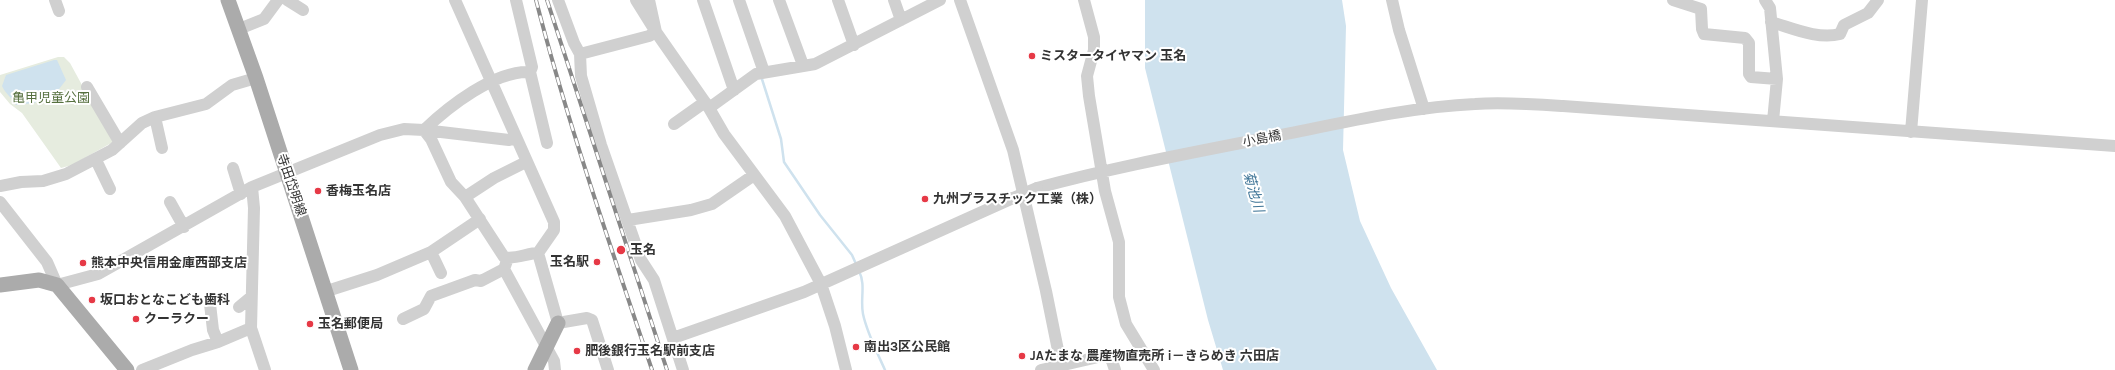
<!DOCTYPE html>
<html>
<head>
<meta charset="utf-8">
<style>
  body { margin:0 }
  canvas { display:block; background:#fff }
</style>
</head>
<body>
<canvas width="2115" height="370"></canvas>
<script>
const g = document.querySelector('canvas').getContext('2d');
g.lineJoin = 'round';
function fillPath(path, color) {
  g.fillStyle = color;
  g.fill(path, 'evenodd');
}
function trace(path, color, width, dash) {
  g.strokeStyle = color;
  g.lineWidth = width;
  g.lineCap = dash ? 'butt' : 'round';
  g.setLineDash(dash || []);
  g.stroke(path);
}
function drawText(font, color, halo, rows, align = 'center') {
  g.font = font + ' Karla,"Noto Sans JP",sans-serif';
  g.lineWidth = 4;
  g.setLineDash([]);
  g.textBaseline = 'middle';
  g.strokeStyle = halo;
  g.fillStyle = color;
  for (const [text, x, y, turn = 0] of rows) {
    g.save();
    g.translate(x, y);
    g.rotate((+turn || 0) * Math.PI / 180);
    g.textAlign = isNaN(turn) ? turn : align;
    if (halo) g.strokeText(text, 0, 0);
    g.fillText(text, 0, 0);
    g.restore();
  }
}
fillPath(new Path2D(`
  M58,57H64L70,63L113,142L72,165L61,168L22,113L10,104L0,92V75Z`), '#e6ecdf');
fillPath(new Path2D(`
  M1145,0H1342L1346,26L1343,150L1360,221L1391,288L1437,370H1223L1208,320L1145,68Z
  M54,60H57L66,80L56,93L34,103L16,105C12,98 5,93 2,86L6,75Z`), '#cfe2ee');
trace(new Path2D(`
  M761,76L781,139L784,162L820,215L852,255L856,264
  M859,271C866,285 860,299 863,314C867,333 877,352 885,370`), '#cfe2ee', 2.5);
trace(new Path2D(`
  M55,0L59,11
  M287,0L303,10
  M455,0L554,222V230L538,253L558,323L587,318L592,320L608,370
  M558,0L574,43L580,54L581,76L601,145L641,260L654,280L683,370
  M636,0L656,32L709,108L724,134L785,216L821,284L835,326L846,370
  M703,0L734,90
  M739,0L764,72
  M779,0L803,65
  M838,0L854,45
  M894,0L901,20
  M960,0L1013,150L1046,291L1062,370
  M1084,0L1094,37V50L1087,76L1089,96L1105,191L1119,242V297L1126,324L1154,370
  M1392,0L1399,30L1424,109
  M1673,0L1701,9L1702,29L1704,34L1745,38L1749,43V74L1751,77L1777,79
  M1765,0L1770,8L1777,79L1773,121
  M1771,22C1792,28 1818,40 1840,34L1844,25L1868,13L1878,0
  M239,29L264,19L278,0
  M580,54L649,36L656,32L649,0
  M530,72L547,143
  M87,87L120,143
  M709,108L756,74L815,64L940,0
  M155,117L162,148
  M674,124L705,102
  M424,130C448,107 495,70 530,72L532,67L516,0
  M424,130L431,139L451,182L465,197L504,257C514,260 528,253 538,253
  M1911,132L1922,0
  M96,160L110,189
  M233,168L241,194
  M0,186L21,182L43,181L66,174L112,150L142,123L155,117L206,104L232,85L256,78
  M252,187L254,208L251,328L265,370
  M1037,188C1110,168 1185,154 1261,139C1329,126 1406,107 1475,104C1504,102 1533,104 1563,106L2115,146
  M465,197L494,178L526,162
  M0,202L47,262L57,285L98,274L252,187L380,135L404,129L424,130L509,140L516,138
  M170,202L184,227
  M628,220L691,210L712,204L754,175
  M431,252L441,273
  M504,269L554,361L555,370
  M327,291L377,275L431,252L480,219
  M210,304L213,330L218,342
  M239,307L251,297
  M403,319L424,309L431,296L475,280L481,281L504,269L508,258
  M673,338L804,292L1013,198
  M142,370L192,350L218,342L251,328
  M1041,370L1107,355L1112,361L1115,370`), '#d0d0d0', 12);
trace(new Path2D(`
  M228,0L256,78L351,370
  M0,285L39,280L57,285L127,370
  M535,370L558,323`), '#ababab', 15);
const rail = new Path2D(`
  M536,0C568,125 611,247 652,370
  M547,0L667,370`);
trace(rail, '#888', 4);
trace(rail, '#fff', 2.5, [8]);
trace(new Path2D(`
  M1013,198L1037,188`), '#d0d0d0', 12);
for (const [x, y, r, color] of [
  [1032,56,4,"#e63946"],
  [318,191,4,"#e63946"],
  [925,199,4,"#e63946"],
  [621,250,5,"#e63946"],
  [597,262,4,"#e63946"],
  [83,263,4,"#e63946"],
  [92,300,4,"#e63946"],
  [136,319,4,"#e63946"],
  [310,324,4,"#e63946"],
  [856,347,4,"#e63946"],
  [577,351,4,"#e63946"],
  [1022,356,4,"#e63946"]
]) {
  const dot = new Path2D();
  dot.arc(x, y, r, 0, 2 * Math.PI);
  g.fillStyle = color;
  g.fill(dot);
  trace(dot, '#fff', 1.5);
}
drawText('bold 13px', '#333', '#fff', [
  ["ミスタータイヤマン 玉名",1040,56],
  ["香梅玉名店",326,191],
  ["九州プラスチック工業（株）",933,199],
  ["玉名",630,250],
  ["玉名駅",589,262,"right"],
  ["熊本中央信用金庫西部支店",91,263],
  ["坂口おとなこども歯科",100,300],
  ["クーラクー",144,319],
  ["玉名郵便局",318,324],
  ["南出3区公民館",864,347],
  ["肥後銀行玉名駅前支店",585,351],
  ["JAたまな 農産物直売所 i－きらめき 六田店",1030,356]
], 'left');
drawText('13px', '#56703f', '#fff', [
  ["亀甲児童公園",51,98]
]);
drawText('13px', '#333', '#fff', [
  ["小島橋",1262,139,-11],
  ["寺田岱明線",291,185,71]
]);
drawText('italic 14px', '#3f7597', '#fff', [
  ["菊池川",1253,192,74]
]);
</script>
</body>
</html>
